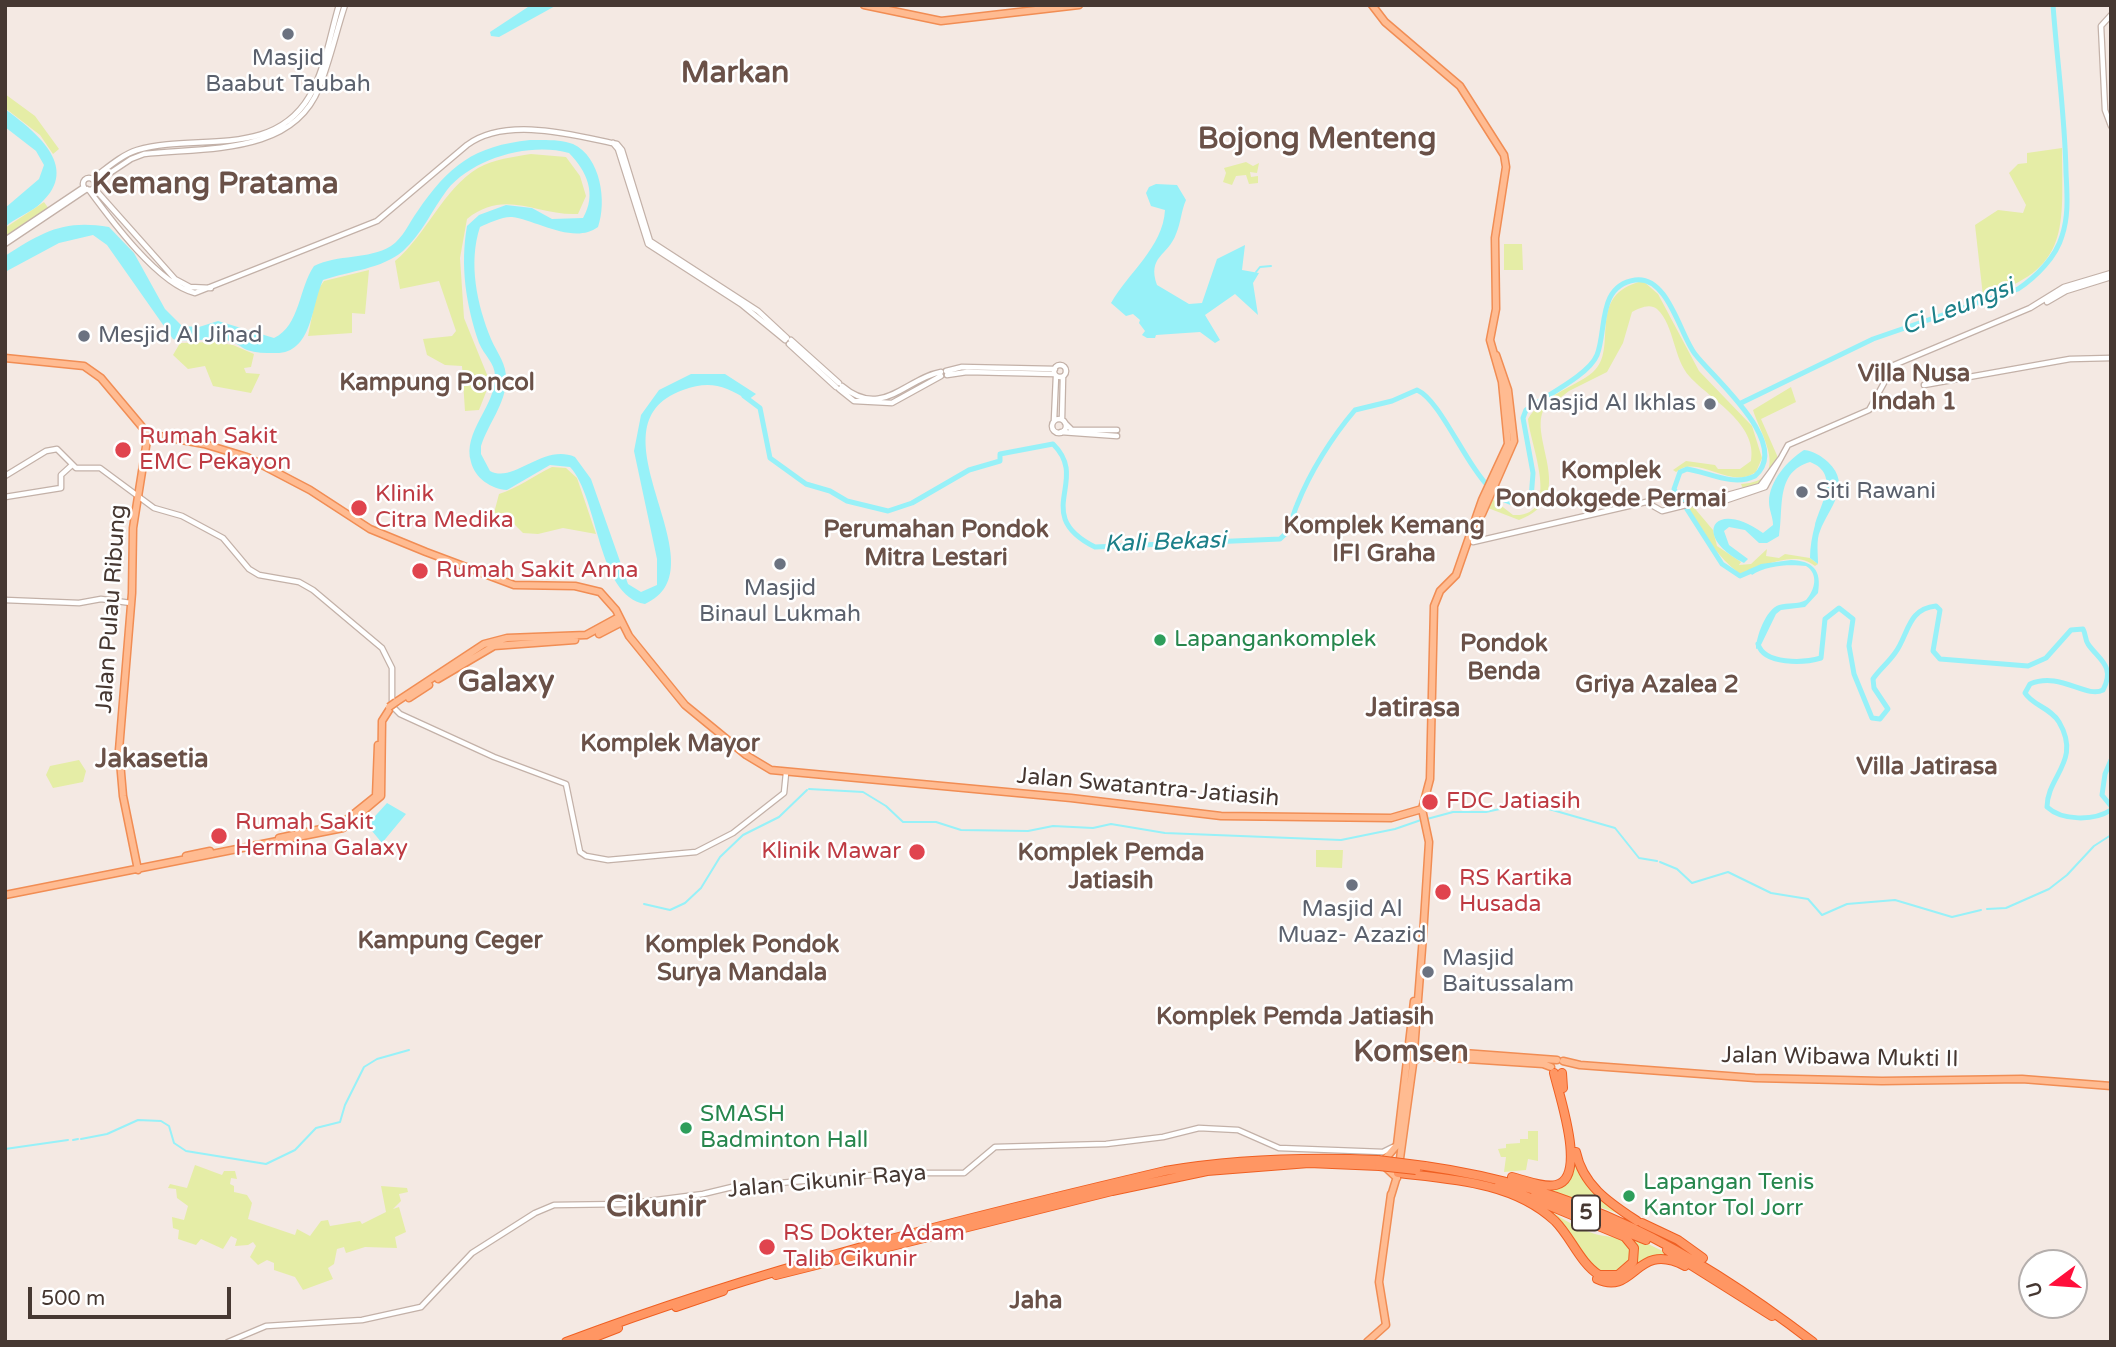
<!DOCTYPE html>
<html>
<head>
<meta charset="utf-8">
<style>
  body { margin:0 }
  #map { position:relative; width:2116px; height:1347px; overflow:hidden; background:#f4e9e3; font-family:"Varela Round",sans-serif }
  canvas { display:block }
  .frame { position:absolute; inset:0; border:7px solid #463832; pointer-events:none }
  .north { position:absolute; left:2018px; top:1249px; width:70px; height:70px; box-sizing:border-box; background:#fff; border:2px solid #b5afad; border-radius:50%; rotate:254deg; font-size:19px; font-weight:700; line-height:28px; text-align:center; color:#463832 }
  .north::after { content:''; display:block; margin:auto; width:24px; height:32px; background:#ff0f3b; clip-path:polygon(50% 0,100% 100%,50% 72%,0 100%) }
  .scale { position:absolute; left:28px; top:1287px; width:203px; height:32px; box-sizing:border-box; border:4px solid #463832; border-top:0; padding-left:9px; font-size:21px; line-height:24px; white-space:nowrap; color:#463832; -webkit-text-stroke:5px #fff; paint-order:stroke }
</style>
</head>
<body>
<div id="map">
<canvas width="2116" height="1347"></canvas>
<div class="frame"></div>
<div class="north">U</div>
<div class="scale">500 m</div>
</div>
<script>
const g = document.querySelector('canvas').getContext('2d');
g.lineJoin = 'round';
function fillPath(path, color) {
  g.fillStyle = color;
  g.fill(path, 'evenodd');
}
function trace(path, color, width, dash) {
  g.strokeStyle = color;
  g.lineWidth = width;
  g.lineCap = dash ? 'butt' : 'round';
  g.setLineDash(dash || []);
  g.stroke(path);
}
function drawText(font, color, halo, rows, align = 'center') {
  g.font = font + ' "Varela Round",sans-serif';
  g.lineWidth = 5;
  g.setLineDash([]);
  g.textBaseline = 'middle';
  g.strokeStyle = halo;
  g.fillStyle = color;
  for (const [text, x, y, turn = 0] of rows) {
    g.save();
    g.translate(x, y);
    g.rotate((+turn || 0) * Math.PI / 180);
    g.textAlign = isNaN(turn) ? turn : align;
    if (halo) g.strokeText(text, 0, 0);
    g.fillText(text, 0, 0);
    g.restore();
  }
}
fillPath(new Path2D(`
  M5,94L35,116L59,149L53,154L40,135L5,108Z
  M2062,148C2062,226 2072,270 1983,296L1975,225L1998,210L2023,213L2026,205L2009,173L2018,164L2027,163V153Z
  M531,154L566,157L580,176L586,196L578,214C537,216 505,188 467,219L460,258L464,318L490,382L479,410L465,411L462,366L445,365L427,355L423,339L452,336L456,331L439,281L400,289L395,261C426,235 443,189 478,168C494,159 513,157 531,154Z
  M1246,162L1253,166L1259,163L1257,173L1250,172L1251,177L1258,176V183L1249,184L1246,175L1236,176L1232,185L1223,182L1226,173L1224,168Z
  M44,202L49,209L5,237V228Z
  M1504,244H1522L1523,270H1504Z
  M369,270L365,314L352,313V333L308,336L317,291L324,281Z
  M1643,281L1658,294L1699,371L1752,426L1762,458L1756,472C1731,491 1698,453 1676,472L1673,470L1686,461L1715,465L1718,469H1740L1751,461C1758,424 1711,400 1690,377C1673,359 1675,326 1657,309C1650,303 1639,308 1632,312L1623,343L1607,372L1569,391L1543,411C1530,442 1578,498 1519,520L1488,508L1490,497L1513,515C1563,518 1530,445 1528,419C1541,396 1574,388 1593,372C1620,349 1584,294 1643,281Z
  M213,342L233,345L254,354L251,367L244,368L246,373L260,374L251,393L213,386L205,366L188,369L173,355L180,343Z
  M1791,387L1796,402L1761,419L1779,460L1760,486L1744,491L1741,484C1793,481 1760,434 1753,410Z
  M552,467L566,468L577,478L596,534L563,528L538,534L523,533L503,513H494L499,494C518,488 533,476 552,467Z
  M1691,504L1713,530L1717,546L1741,562L1739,565L1751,564L1767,549L1766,556L1779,558L1785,554L1810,558L1818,564L1815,566C1793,549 1761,568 1740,574C1718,558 1703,533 1688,510Z
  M79,760L86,771L83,782L53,788L46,775L50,766Z
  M1316,850H1343L1342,868L1316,867Z
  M1528,1131H1538V1161L1528,1159L1526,1170L1504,1172L1506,1157H1501L1498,1149L1506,1148V1144L1520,1143V1139H1528Z
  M1574,1155L1614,1208L1620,1214L1537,1186H1544L1571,1176Z
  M195,1165L222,1175L224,1171H235L237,1179L231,1178L230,1184L234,1186V1192L247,1195L252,1203L248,1219L295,1235L297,1229L310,1236L321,1221L328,1220L330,1226L360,1221L362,1224L386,1212L381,1186L407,1188L408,1192L399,1194L401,1201L393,1209L399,1207L406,1232L395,1237L397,1248L365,1247L346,1253L344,1247L337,1249L334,1264L328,1268L333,1279L303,1290L295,1277L274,1270V1263L267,1260L258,1265L250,1257L256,1246L253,1242L248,1245L235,1246L237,1239L231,1236L223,1249L201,1239L196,1245L178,1239L179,1230L173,1228L172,1217L184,1220L188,1206L177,1198L176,1189L168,1188L170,1184L187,1188Z
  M1540,1203C1557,1216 1574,1227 1595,1234C1606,1237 1616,1236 1628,1242L1633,1257L1624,1271L1596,1272Z
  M1617,1229L1673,1256L1615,1279L1636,1258Z`), '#e5eda6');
fillPath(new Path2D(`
  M531,5H557L499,37L491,36L490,32Z
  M5,109C33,130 82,166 41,203C31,213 16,217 5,227V208L39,179L44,165L36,151L5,127Z
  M530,140C543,140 561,139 573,144C601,157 607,202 598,227C574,245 536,220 512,217C504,216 488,223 480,227C468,263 477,305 491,339C497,353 507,364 506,380C506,403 488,424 481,446V454L490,471C514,484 543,443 575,457L591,479L628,584L641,592L657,585V559L634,451L641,415L659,390L691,374H725L756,394L748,400C725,386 710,380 683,390C582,426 727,568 645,604C597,596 599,498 570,467L550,465L507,490C491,489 475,478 471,462C462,432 496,406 495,376C495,363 484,355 479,343C466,305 460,266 467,226L479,215L506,205L532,208L552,219L583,218C597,194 587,171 569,153C530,142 473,158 447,190C432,210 422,234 403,251C382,269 349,271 323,280C311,307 312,355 274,353C265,353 256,353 247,350C242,348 238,344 233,342C213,335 193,344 173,339L107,245L93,235L59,243L5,272V256C42,232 64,219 109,227L134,253L165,309L182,326L199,327L218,321L274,338C300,326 299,287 314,266C338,254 368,260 391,246C403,238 409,223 417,212C449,165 474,146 530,140Z
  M1156,184L1177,185L1186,200C1181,211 1181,223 1176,234C1168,256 1147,256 1157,285L1189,304L1202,303L1217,259L1245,245L1242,270L1259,273L1253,283L1258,315L1235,294L1205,315L1220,340L1215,343L1200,332L1156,335L1155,338H1147L1142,335L1145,331L1139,323L1140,320L1133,314L1126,316L1111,303C1128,273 1163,247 1165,210L1151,206L1146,193L1149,187Z
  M1804,450C1814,451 1821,456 1828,462C1853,486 1829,507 1820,531C1816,540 1818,554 1818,564L1810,558C1810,547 1812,536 1815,525C1820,505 1841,474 1810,462C1775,472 1784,508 1779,536L1767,543H1759L1745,530L1729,527L1724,531L1729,545L1748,559L1744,563C1691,537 1713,497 1763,533L1773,525C1773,517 1769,510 1769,502C1769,481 1788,460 1804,450Z
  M1791,560C1813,561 1822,570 1818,593L1805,607L1781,610L1776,614L1760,647L1756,649C1756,637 1766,609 1779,605C1788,602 1797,605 1806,600C1815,590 1819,574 1806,566C1790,564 1766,565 1752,575L1748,570L1761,564Z
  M387,803L406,814L382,843L367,825Z`), '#97f1f8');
trace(new Path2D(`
  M1256,272L1260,267L1271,266
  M809,789L863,792L886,806L903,822H936L961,830L1028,831L1053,826L1093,828L1111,824L1165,833L1341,840L1395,829L1421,820
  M1427,819L1453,812H1486L1509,807H1542L1615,828L1639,858L1657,861
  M1660,862L1677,869L1692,883L1728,872L1771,893L1808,899L1822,915L1847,904L1895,900L1952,917L1981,910
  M644,904L670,910L685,903L701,888L720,857L743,835L779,817L807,790
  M1987,909L2006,908L2049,889L2067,875L2094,846L2111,835
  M81,1139L107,1134L138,1120L161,1121L169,1126L174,1143L186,1151L266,1164L295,1150L316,1128L340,1122L345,1105L364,1067L377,1059L409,1050
  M73,1140L78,1139
  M5,1149L68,1140`), '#97f1f8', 2);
trace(new Path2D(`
  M744,396L760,408L770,458L806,484L830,491L847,501L888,511L912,503L969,470L1000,461V454L1053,444C1091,481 1030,514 1095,547L1280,539C1292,530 1291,518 1297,505C1310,472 1332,437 1355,410L1392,401L1417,390C1451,405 1485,528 1531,499L1533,473L1523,418L1526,410C1545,396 1589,375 1597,355C1607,330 1597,286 1635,280C1668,275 1680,335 1695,354C1714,379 1792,443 1755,476C1733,487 1708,472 1687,469L1680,472L1674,489L1722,564L1740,576L1754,570
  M1741,403L1873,339L2018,289C2036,277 2056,257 2062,236C2069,215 2067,194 2066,172C2065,116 2057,61 2053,5
  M1758,644C1764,665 1804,663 1821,658L1825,619L1839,608L1853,619L1849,646L1854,674L1872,718L1880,719L1888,709L1874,688L1873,679C1879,670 1888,663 1895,653C1909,634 1907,609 1936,606L1940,610L1933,651L1940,659L2028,666L2046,658L2071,630L2083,629C2086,634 2085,640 2088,644C2098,659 2116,666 2103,690C2086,699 2060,671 2030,684L2025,693C2032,705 2051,708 2059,722C2082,761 2047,776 2047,807C2062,821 2094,821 2111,810
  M2111,760L2105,774L2102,795L2111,806`), '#97f1f8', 5);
const minor = new Path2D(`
  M2111,15L2101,26L2105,110L2111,126
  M613,143L618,149L648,244L741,304L785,340
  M83 184a6 6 0 1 1 12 0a6 6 0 1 1-12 0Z
  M92,179C106,169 121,155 137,150C195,133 272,159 309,97C325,70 330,35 339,5
  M95,183L131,159L144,154C204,147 292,156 319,88C330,61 336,32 345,5
  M94,188L175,279L190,287L211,288
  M89,190C111,220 159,285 195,293L377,221L467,145C506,116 573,135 617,144L622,150L650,241L758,311L787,338
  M5,240L84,187
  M5,244L87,189
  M2047,302L2066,291L2111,277
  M791,340L839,383
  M789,344L836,387
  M1054 371a6 6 0 1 1 12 0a6 6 0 1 1-12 0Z
  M946,371L962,367L1055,369
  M947,375L967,372L1054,374
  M1924,385L2070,359L2111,358
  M842,386C882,420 906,378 941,372
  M839,389L854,401L892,403L941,376
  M1062,419L1063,377
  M1052 426a7 7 0 1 1 14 0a7 7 0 1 1-14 0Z
  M1054,420L1056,376
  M1065,423L1072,430H1117
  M1061,432L1117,436
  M5,476L46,451L57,449L76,468H100L154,508L182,516L223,538L249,569L259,575L299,582L313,590L382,648L392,668V706L400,714L494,757L566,784L580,852L586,856L608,860L696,852L733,833L784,793L786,773
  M5,497L61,488V475L72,465
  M1713,499L1760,486L1780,459
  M1699,502L1724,501L1765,487L1788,445L1869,410L1894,365L2030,308L2064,287L2111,273
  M1473,542L1646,502L1662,511L1702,501
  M5,600L79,603L101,599L131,603
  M228,1342L266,1326L362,1320L421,1307L472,1253L535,1213L554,1205L625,1204L703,1194L732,1187L896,1173H964L995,1147L1106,1144L1163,1137L1199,1128L1238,1130L1279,1148L1383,1152L1393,1147`);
const major = new Path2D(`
  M864,5L941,21L1079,5
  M1372,5L1385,22L1460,86L1504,155L1506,167L1495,238L1496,309L1490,340L1502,382L1508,444L1482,500L1456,575L1440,591L1434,606L1430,779L1422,809L1429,842L1423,936L1413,1064L1398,1173L1391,1196
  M5,358L84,366L101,378L148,434L204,444L247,457L310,490L370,529L426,552L514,585L575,586L600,592L616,610L629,636L685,705L746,755L771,770L1071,798L1221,816L1391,818L1422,809
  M1482,514L1514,441L1508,390L1496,355
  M599,634L622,622
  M438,679L494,646L575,640
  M409,698L429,685
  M396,702L484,644L507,638L586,635L619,617
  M279,838L340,825L376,796L378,745
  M186,856L210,851
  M138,870L123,796L119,750L132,593L133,528L148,434
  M5,895L343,828L381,796L382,721L389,710
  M1410,1049L1557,1060
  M1563,1061L1580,1065L1755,1078L1882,1081L2022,1079L2111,1086
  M1413,1062L1421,1056L1543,1064L1551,1067
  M1397,1178L1384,1166L1386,1158L1397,1145L1414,1001
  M1367,1342L1386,1325L1379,1282L1391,1194`);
const highway = new Path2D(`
  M1562,1073L1563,1088
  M1576,1152C1583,1186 1610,1203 1637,1221
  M1425,1166C1580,1188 1690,1248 1813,1342
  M1398,1173C1451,1179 1514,1182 1555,1221C1571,1237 1580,1263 1599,1275H1618L1633,1262L1634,1248L1625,1237L1499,1185
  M1512,1177C1525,1180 1543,1188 1556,1185C1588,1178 1559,1095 1554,1073
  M1535,1195L1646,1240
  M1642,1223L1678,1240L1703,1258
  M1667,1250L1772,1316
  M776,1275L1112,1191L1207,1171L1309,1163L1379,1166
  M1597,1279C1635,1297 1635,1240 1685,1266
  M676,1307L723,1291
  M566,1342C761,1268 962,1219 1165,1171C1236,1159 1306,1157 1378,1160
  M582,1342L618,1328`);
trace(minor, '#c3b1a8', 7);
trace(major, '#f18d54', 9);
trace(highway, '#ef5f22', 10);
trace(minor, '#fff', 4.5);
trace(major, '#ffbb91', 6);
trace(highway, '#ff9663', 8);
const majorBridge = new Path2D(`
  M389,707L396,702`);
const highwayBridge = new Path2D(`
  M1378,1160L1425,1166
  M1379,1166L1416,1170`);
trace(majorBridge, '#f18d54', 9, []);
trace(highwayBridge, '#ef5f22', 10, []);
trace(majorBridge, '#ffbb91', 6);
trace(highwayBridge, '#ff9663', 8);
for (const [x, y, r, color] of [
  [288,34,7,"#6b7280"],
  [84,336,7,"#6b7280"],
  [1710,404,7,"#6b7280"],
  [123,450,9,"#e0444e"],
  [1802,492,7,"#6b7280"],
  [359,508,9,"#e0444e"],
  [780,564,7,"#6b7280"],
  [420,571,9,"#e0444e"],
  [1160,640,7,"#2e9e5b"],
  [1430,802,9,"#e0444e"],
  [219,836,9,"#e0444e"],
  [917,852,9,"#e0444e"],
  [1352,885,7,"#6b7280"],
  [1443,892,9,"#e0444e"],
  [1428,972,7,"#6b7280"],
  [686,1128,7,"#2e9e5b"],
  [1629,1196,7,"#2e9e5b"],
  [767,1247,9,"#e0444e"]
]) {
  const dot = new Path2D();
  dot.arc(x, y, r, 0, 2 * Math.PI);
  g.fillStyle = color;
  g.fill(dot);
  trace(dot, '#fff', 2.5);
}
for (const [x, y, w] of [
  [1586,1213,28]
]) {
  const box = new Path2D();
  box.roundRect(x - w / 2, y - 17.5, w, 35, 5);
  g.fillStyle = '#fff';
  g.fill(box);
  trace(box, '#463832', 2);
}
drawText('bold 21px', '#463832', null, [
  ["5",1586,1213]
]);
drawText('23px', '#5b616d', '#fff', [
  ["Masjid",288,59],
  ["Baabut Taubah",288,85],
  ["Mesjid Al Jihad",98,336,"left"],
  ["Masjid Al Ikhlas",1696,404,"right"],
  ["Siti Rawani",1816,492,"left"],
  ["Masjid",780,589],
  ["Binaul Lukmah",780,615],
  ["Masjid Al",1352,910],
  ["Muaz- Azazid",1352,936],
  ["Masjid",1442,959,"left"],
  ["Baitussalam",1442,985,"left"]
]);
drawText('23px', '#be3a42', '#fff', [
  ["Rumah Sakit",139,437],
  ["EMC Pekayon",139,463],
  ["Klinik",375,495],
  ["Citra Medika",375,521],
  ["Rumah Sakit Anna",436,571],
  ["FDC Jatiasih",1446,802],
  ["Rumah Sakit",235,823],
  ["Hermina Galaxy",235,849],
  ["Klinik Mawar",901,852,"right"],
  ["RS Kartika",1459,879],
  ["Husada",1459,905],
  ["RS Dokter Adam",783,1234],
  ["Talib Cikunir",783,1260]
], 'left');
drawText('23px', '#463832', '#fff', [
  ["Jalan Pulau Ribung",112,609,-86],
  ["Jalan Swatantra-Jatiasih",1148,788,5],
  ["Jalan Wibawa Mukti II",1840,1058,1],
  ["Jalan Cikunir Raya",827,1182,-5]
]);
drawText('23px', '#27864d', '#fff', [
  ["Lapangankomplek",1174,640],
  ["SMASH",700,1115],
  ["Badminton Hall",700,1141],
  ["Lapangan Tenis",1643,1183],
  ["Kantor Tol Jorr",1643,1209]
], 'left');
drawText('italic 24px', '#1c8089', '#fff', [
  ["Ci Leungsi",1958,308,-21],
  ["Kali Bekasi",1165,543,-2]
]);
drawText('bold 24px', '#6a5148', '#fff', [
  ["Villa Nusa",1914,375],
  ["Indah 1",1914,403],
  ["Kampung Poncol",437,384],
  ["Komplek",1611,472],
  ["Pondokgede Permai",1611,500],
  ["Komplek Kemang",1384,527],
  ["IFI Graha",1384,555],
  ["Perumahan Pondok",936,531],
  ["Mitra Lestari",936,559],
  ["Pondok",1504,645],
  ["Benda",1504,673],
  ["Griya Azalea 2",1657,686],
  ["Komplek Mayor",670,745],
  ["Villa Jatirasa",1927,768],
  ["Komplek Pemda",1111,854],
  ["Jatiasih",1111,882],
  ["Kampung Ceger",450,942],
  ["Komplek Pondok",742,946],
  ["Surya Mandala",742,974],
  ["Komplek Pemda Jatiasih",1295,1018],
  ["Jaha",1036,1302]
]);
drawText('bold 26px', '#6a5148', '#fff', [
  ["Jatirasa",1413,709],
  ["Jakasetia",152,760]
]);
drawText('bold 30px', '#6a5148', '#fff', [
  ["Markan",735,74],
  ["Bojong Menteng",1317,140],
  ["Kemang Pratama",215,185],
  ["Galaxy",506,683],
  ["Komsen",1411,1053],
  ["Cikunir",656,1208]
]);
</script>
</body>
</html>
